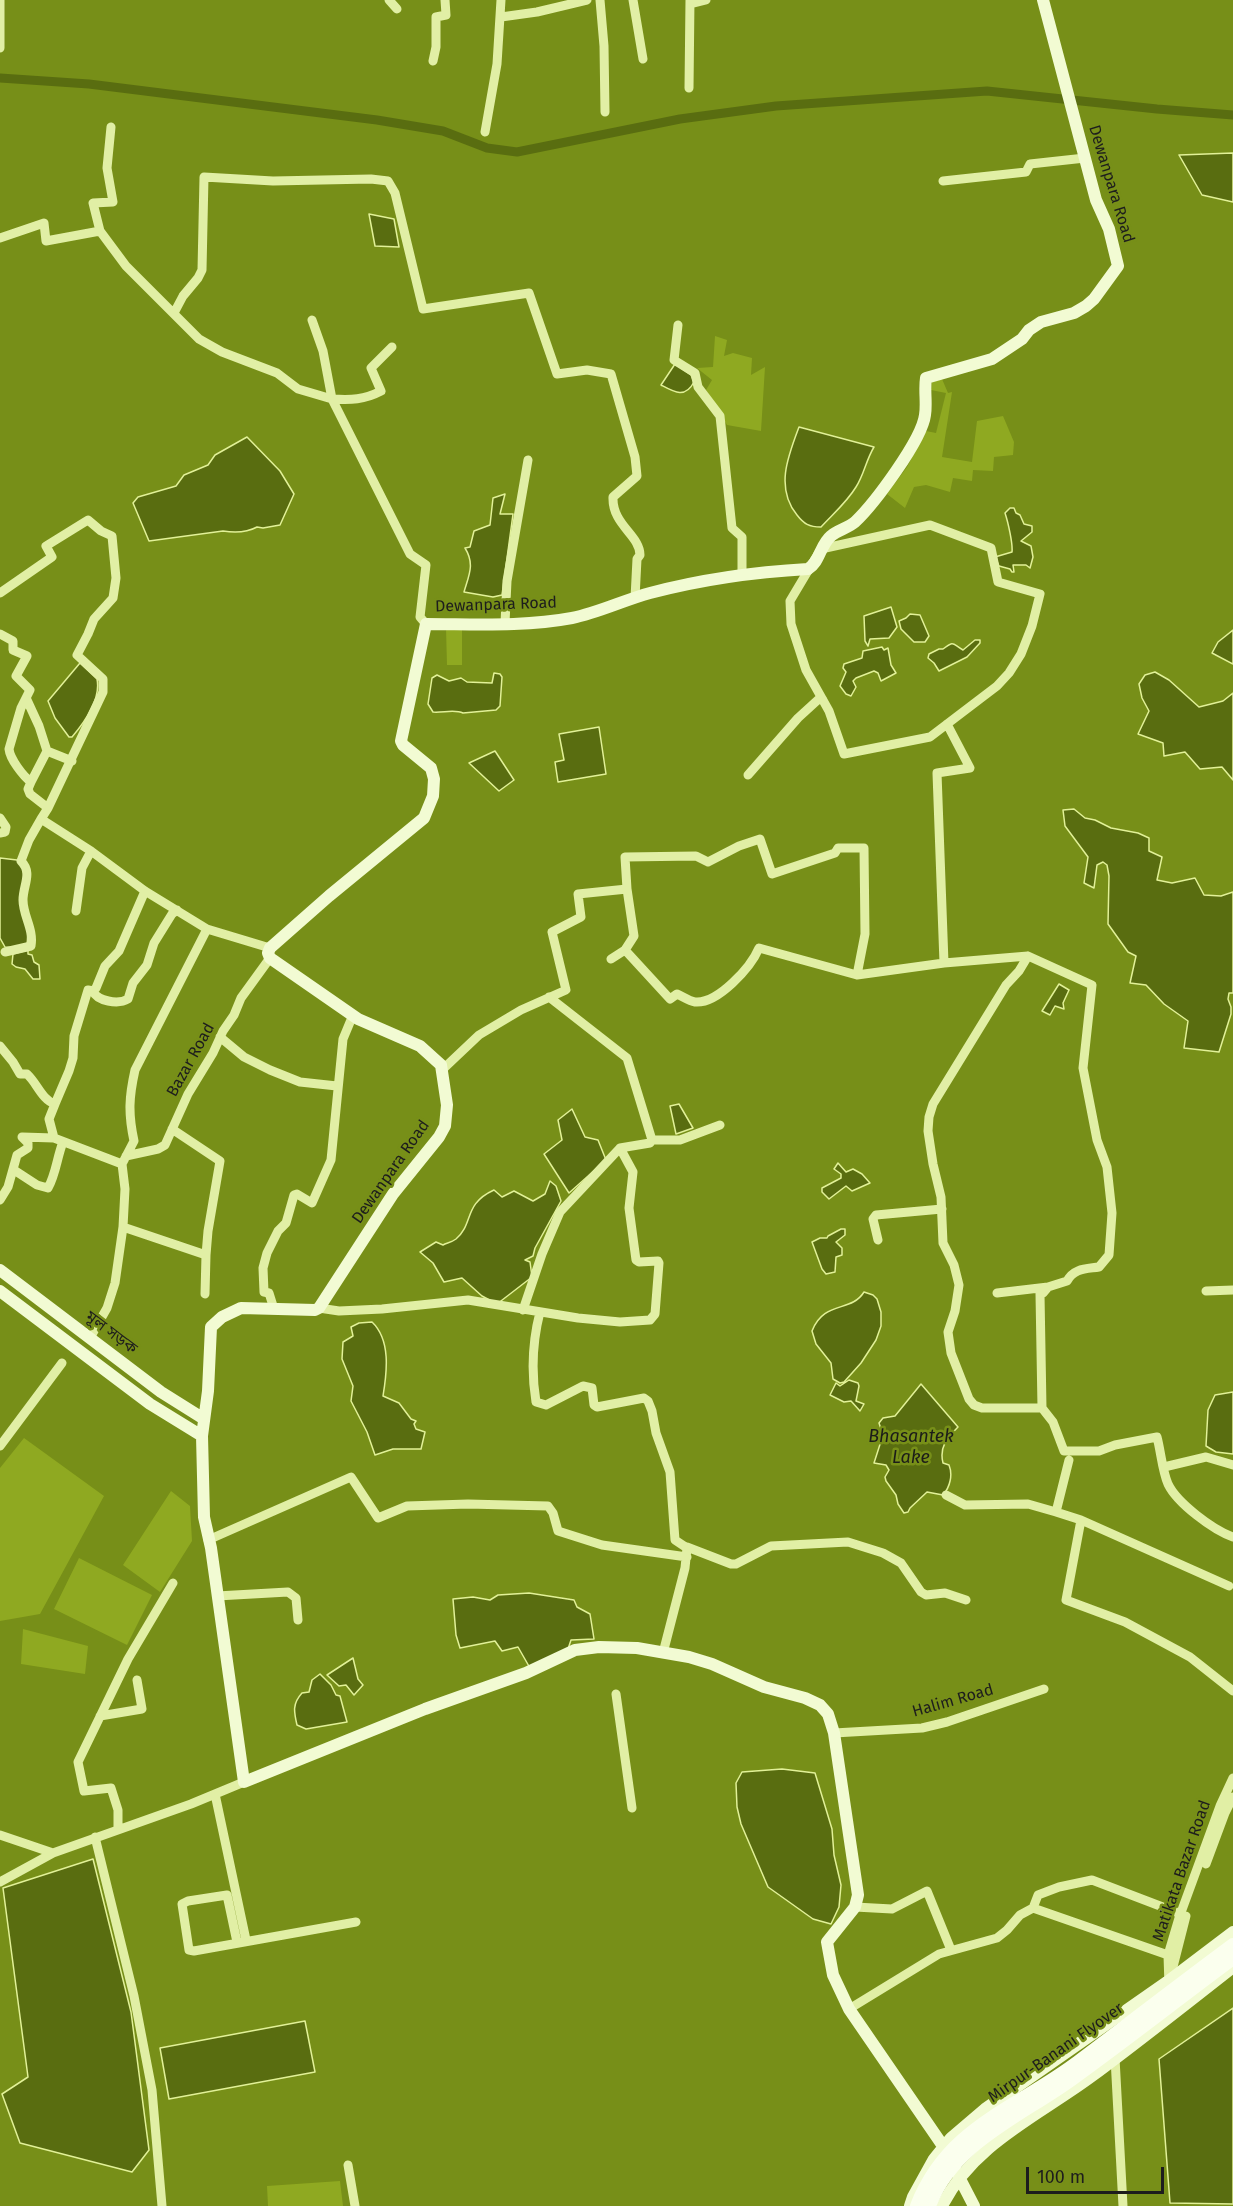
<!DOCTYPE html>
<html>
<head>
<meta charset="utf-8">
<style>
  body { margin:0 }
  #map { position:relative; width:1233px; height:2206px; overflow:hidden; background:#778f18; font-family:"Fira Sans",sans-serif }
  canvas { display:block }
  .scale { position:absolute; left:1026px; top:2167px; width:138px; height:27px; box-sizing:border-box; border:3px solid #1d1d1d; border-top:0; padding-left:8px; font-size:18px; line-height:21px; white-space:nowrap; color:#1d1d1d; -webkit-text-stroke:4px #778f18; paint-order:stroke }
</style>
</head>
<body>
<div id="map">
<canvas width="1233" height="2206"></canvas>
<div class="scale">100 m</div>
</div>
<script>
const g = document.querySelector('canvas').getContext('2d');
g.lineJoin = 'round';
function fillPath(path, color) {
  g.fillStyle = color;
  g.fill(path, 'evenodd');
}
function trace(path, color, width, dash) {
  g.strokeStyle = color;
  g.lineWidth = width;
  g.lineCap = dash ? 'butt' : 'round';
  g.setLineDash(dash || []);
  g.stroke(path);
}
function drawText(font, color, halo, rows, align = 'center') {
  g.font = font + ' "Fira Sans","Noto Sans Bengali",sans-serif';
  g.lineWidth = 5;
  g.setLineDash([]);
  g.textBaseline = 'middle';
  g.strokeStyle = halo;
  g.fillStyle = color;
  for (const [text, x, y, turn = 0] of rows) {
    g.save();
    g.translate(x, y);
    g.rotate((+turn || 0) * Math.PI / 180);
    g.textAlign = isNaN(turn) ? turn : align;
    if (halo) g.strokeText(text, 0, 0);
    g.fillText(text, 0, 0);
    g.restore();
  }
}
fillPath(new Path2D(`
  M715,336L727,340L724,356L733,353L752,358L751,375L765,367L761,431L727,425L706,390L712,380L697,368L713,367Z
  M942,379L948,393L952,392L942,457L972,462L977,421L1003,416L1014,442L1013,455L994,457L993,471L973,470L972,481L953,478L950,492L926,485L914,487L905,508L887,494L907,467L926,431L936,433L946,393L931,390L932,382Z
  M446,628H462V665H447Z
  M24,1438L104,1496L40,1614L0,1621V1468Z
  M171,1491L190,1506L192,1541L160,1592L123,1565Z
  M79,1558L152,1595L127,1645L54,1609Z
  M23,1629L88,1646L85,1674L21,1664Z
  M340,2181L343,2206H268L267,2186Z`), '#8fa921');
const water = new Path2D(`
  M1233,153V202L1202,195L1179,155Z
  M369,214L394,219L399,247L375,246Z
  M675,364L691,375L694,382C685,399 674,392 661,385Z
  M799,427L874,447C866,460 864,475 856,487C847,502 833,514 821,527C809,527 804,524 797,515C775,488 788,456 799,427Z
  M247,437L280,471L294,494L280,525L263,528L257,527C246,533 235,533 223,531L149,541L133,503L138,497L176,486L184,475L208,465L215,455Z
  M505,494L500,514H513L502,595L493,597L464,592C469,575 475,564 465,548L470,547L474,531L490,525L493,498Z
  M1010,508H1014L1016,513L1020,515L1024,524L1032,526V532L1021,541L1031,546L1033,557L1030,568L1026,565H1013L1014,572H1012L1010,569L999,566L995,557L1012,552C1013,544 1008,522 1005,513Z
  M891,607L897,627L889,638L870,639L868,646L865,641L864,616Z
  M910,614L920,615L929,636L925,642H914L901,629L899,621L906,618Z
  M1233,630V664L1212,653L1218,642Z
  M975,640H980V643L967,657L939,671L934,663L928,658L929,654L939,649H943C955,640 952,644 963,650Z
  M882,647L884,650L888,648L891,665L896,673L881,681L878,673L874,671L856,678L853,681L856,687L851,696L846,694L840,686L846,672L843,668L844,664L862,658L863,651Z
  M80,663L97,679C101,699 84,723 72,737H69L55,718L48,701Z
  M1155,672L1169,680L1199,707L1223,701L1233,693V780L1222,767L1200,769L1185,752L1164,756L1163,743L1138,734L1149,711L1142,698L1139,684L1145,675Z
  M494,673L500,674L502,677L500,706L496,710L463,713C455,709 442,713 433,712L428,704L432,678L437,675L449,681L461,678L467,682L492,683Z
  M599,727L606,774L558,782L555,762L564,760L559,734Z
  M495,751L514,780L499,791L469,763Z
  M1074,809L1085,818L1095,820L1111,828L1138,833L1149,838V851L1162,857L1157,880L1172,883L1195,878L1204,895L1221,896L1233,892V993H1229L1228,999L1231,1007V1014L1219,1052L1184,1048L1188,1021L1164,1004L1146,985L1130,983L1136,956L1128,952L1108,924L1109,876L1107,865L1103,862L1097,865L1094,888L1084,883L1088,857L1065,826L1063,810Z
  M0,858L17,860L23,866L28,932L27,946L19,948L5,947L0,938Z
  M28,950V954L32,955L34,962L39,965L40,979H33L25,969L16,967L12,964L13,954Z
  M1059,984L1069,990L1063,1003L1064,1009L1055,1006L1050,1015L1042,1011Z
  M679,1104L693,1128L676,1134L670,1106Z
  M572,1109L585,1137L598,1140L606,1160L569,1193L544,1154L562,1140L558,1120Z
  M838,1163L846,1172L853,1169L862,1174L870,1183L852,1191L846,1186L829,1199L822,1192V1188L841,1178V1174L834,1169Z
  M550,1181L556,1186L561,1201L535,1248L533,1256L525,1260L530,1262L532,1277L497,1304L482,1296L462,1278L444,1282L433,1263L420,1252L436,1242L443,1245C447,1243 452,1242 456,1239C474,1224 463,1204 494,1190L502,1197L514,1191L533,1201L545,1194Z
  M841,1229H845V1235L836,1242L842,1248V1255L836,1257L835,1272L826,1274L822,1269L812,1242L820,1238H827L828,1236Z
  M864,1292L873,1295L877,1299L881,1312V1326L876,1340L861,1363L844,1382L840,1383L833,1379L831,1363L816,1344L812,1331C824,1300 851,1313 864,1292Z
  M372,1322C391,1340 387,1372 383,1396L399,1403L411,1419L416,1421L414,1424L416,1429L425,1432L421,1449H393L375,1455L367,1432L351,1401L353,1386L342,1359L343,1342L353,1336L351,1327L359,1323Z
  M849,1380L858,1383L859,1386L856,1401L864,1404L860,1411L851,1401L844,1402L830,1395L836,1383L840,1386Z
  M921,1384L958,1427C947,1438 939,1447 943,1463L949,1465C953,1475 950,1487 943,1495L927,1492L910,1508L908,1512L904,1513L898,1504L896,1495L886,1481L885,1477L889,1470L886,1465L874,1463L883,1435L879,1423L883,1418L895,1416Z
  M1233,1392V1454L1216,1452L1206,1446L1208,1410L1215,1395Z
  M529,1593L574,1600L577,1607L590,1614L594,1639L571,1640L568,1649L530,1668L518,1647L502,1651L495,1641L460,1648L456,1635L453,1599L473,1597L490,1600L498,1595Z
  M353,1658L358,1679L363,1685L354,1695L346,1685L339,1686L327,1675Z
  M320,1674L331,1685L336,1695L340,1696L347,1722L306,1729L297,1725C294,1712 292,1704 302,1693L309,1692L312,1680Z
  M782,1769L815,1773L832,1829L834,1855L841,1885L839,1907L831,1924L813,1919L768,1887L741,1824L737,1807L736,1783L742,1772Z
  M93,1859L131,2012L149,2150L132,2172L20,2143L2,2094L28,2077L3,1888Z
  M1233,2008V2204L1170,2203L1159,2059Z
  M305,2021L315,2072L169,2099L160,2048Z`);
fillPath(water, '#596d10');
trace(water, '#e2f198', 1.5);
trace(new Path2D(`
  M0,78L89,84L377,120L443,131L487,148L517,152L680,119L776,106L987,91L1157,109L1233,115`), '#596d10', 9);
trace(new Path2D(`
  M0,0V48
  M389,0L397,9
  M600,0L604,46L605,112
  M633,0L643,59
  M690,4L706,0
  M501,17L537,12L587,0
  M433,61L436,47V17L446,15L445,0
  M689,88L690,0
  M485,132L497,64L501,0
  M943,181L1026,172L1030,164L1085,158
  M100,231L93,203L113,202L107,168L111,127
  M0,238L44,223L46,241L100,231L126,266L199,339L222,352L277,373L298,389L332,399L410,554L426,565L420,617L426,624
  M174,313L183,296L198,278L202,270L204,177L273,181L371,179L388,181L395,193L423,309L529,293L557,374L587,370L611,374L635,457L637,476L613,497C612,525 640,535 640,555L637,559L635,598
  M312,320L323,351L332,399C351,400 364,400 381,391L371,368L392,347
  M678,325L674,360L695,373L698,387L720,416L732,528L742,537V574
  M930,525L991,548L998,582L1040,594L1032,626L1021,654L1009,673L997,686L930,737L844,754L829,711L806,670L791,624L790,601L821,549Z
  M0,593L52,557L46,546L88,520L101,531L112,536L116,578L113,598L94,619L88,634L77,655L103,679V692L48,808
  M505,623L507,581L528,460
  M0,634L13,641V650L27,656L16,676L30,690L21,708L9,749C10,759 23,776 31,782L28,789L30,794L48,808L41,819L91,851L145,891L207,929L270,948
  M27,700L39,726L47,751L31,782
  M47,751L72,761
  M748,775L798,718L821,697L823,700
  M0,818L6,827L5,832L0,833
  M627,889L625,857L696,856L708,862L739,846L760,839L772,874L835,853L838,848H864L865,934L857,975
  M76,911L82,868L91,851
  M625,950L670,999L677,994C682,996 689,1001 695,1002C718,1004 751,967 759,948L857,975L944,963L1028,956L1092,985L1083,1068L1097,1140L1107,1167L1112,1213L1109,1255L1099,1267C1086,1269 1074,1268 1067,1281L1048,1287L997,1293
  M5,952L31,946C34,929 23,916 23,900C23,885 33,873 21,861L29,840L41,819
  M1028,956L1019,971L1006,985L933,1104L929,1117L928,1131L933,1164L941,1197L943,1243L954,1265L959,1285L955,1311L948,1332L951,1353L969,1399L974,1405L982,1408H1042
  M944,963L937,773L970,768L947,724
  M93,991C97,1001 118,1005 128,999L133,983L147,965L154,943L172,914L177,910
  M220,1037L244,1057L270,1070L300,1082L337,1086
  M0,1046L13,1062L20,1074H27C37,1083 42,1100 55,1104L69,1071L73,1058L74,1036L88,990L93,991L96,988L105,966L119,951L145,891
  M442,1070L479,1035L521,1010L566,990L552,932L581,917L578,894L627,889L634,936L625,950L611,959
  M172,1129L220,1161L208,1231L206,1255
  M54,1138L49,1119L55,1104
  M652,1140H680L720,1125
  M126,1156L158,1149L165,1145L188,1094L213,1053L223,1031L234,1015L241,998L270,958
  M14,1170L37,1185L48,1188C56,1174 57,1157 63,1142
  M0,1200L8,1187L17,1155L28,1148V1143L22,1137L54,1138L122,1164
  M123,1227L206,1255L205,1294
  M878,1240L873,1219L876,1215L942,1209
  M1048,1287L1043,1293L1040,1294L1042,1408L1053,1422L1064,1451H1099L1115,1445L1157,1437C1161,1452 1162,1470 1168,1484C1177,1503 1213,1530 1233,1537
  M1206,1291L1233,1290
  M319,1308L339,1311L382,1309L468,1300L578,1318L620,1322L650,1320L655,1314L659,1263L658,1261L639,1262L636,1260L629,1208L633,1172L620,1148L650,1143L652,1140L627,1058L549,997
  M274,1309L269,1293L264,1292L263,1268L267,1253L278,1231L286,1223L294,1195L297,1194L312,1203L331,1160L343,1039L353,1015
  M523,1310L542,1254L560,1212L620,1148
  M540,1312C532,1343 531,1371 536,1402L546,1405L583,1386L592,1388L594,1405L597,1407L644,1398L648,1401L652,1411L656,1433L670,1472L675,1540L687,1548L685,1568L663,1653
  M90,1338L107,1308L115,1283L123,1227L125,1189L122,1164L134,1141C128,1113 129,1097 135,1070L207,929
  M0,1446L62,1363
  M1069,1460L1056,1512L1081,1520L1066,1600L1125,1622L1190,1657L1233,1691
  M1164,1467L1206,1457L1233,1465
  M946,1495L965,1505L1028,1504L1056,1512
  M1081,1520L1229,1586
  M208,1540L351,1477L378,1518L407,1506L468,1504L548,1506L553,1513L558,1531L602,1545L687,1557
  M687,1547L731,1564H736L771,1546L848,1542L883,1553L901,1563L921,1592L926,1595L945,1593L966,1600
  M217,1596L288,1592L296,1598L298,1620
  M616,1694L632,1808
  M100,1716L142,1709L137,1680
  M834,1733L922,1728L947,1722L1044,1689
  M215,1794L246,1940
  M118,1829V1810L111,1788L84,1791L78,1762L128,1659L173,1583
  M0,1835L53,1853
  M95,1837L134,1996L152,2090L162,2206
  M1206,1864L1225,1813L1233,1797
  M0,1882L53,1853L191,1804L244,1782
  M855,1907L892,1909L927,1891L951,1950
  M1033,1908L1168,1955
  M237,1942L227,1895L188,1901L182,1904L189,1950L194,1951L356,1922
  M1174,1973L1173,1967L1186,1916
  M1169,1986L1168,1955L1179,1918L1220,1806L1233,1778
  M849,2009L939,1954L997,1938L1007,1930L1020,1915L1033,1908L1038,1895L1059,1887L1092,1880L1181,1914
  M1115,2058L1123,2206
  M348,2165L355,2206`), '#e1efa5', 9);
trace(new Path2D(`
  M0,1270L161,1392L204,1419
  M0,1291L150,1404L202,1436
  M910,2206L913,2197L934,2159L951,2138L985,2109L1167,1982L1233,1932
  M942,2206C973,2144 1038,2116 1092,2076C1139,2041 1186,2004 1233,1967
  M974,2206L943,2146L849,2009L833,1975L827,1942L855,1907L858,1895L834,1733L828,1714L820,1705L805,1698L764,1687L712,1664L689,1657L637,1648L599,1647L575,1650L526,1673L425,1709L244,1782L211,1548L204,1517L202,1436L208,1391L211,1327L222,1317L241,1308L315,1310L319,1308L393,1194L439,1137L445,1126L447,1105L441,1065L420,1046L358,1019L270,958L268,953L270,948L329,896L424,818L433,796L434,779L431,768L403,745L401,741L426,624C474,624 524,627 572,618C598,613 624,600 650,593C703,579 754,572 808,569C820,562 820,545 831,536C838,530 848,528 855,522C874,504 922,440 925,415C927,403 924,390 926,378L992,359L1022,339L1029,330L1041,322L1074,313L1086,306L1094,299L1118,266L1109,229L1096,200L1043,0`), '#f2fbd3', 12);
trace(new Path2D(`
  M917,2206C947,2129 1011,2111 1073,2066C1126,2026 1179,1985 1233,1945
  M929,2206C953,2142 1021,2116 1073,2078C1127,2039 1179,1998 1233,1958`), '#fbffee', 14);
drawText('16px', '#1d1d1d', '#778f18', [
  ["Dewanpara Road",1111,184,73],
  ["Dewanpara Road",496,605,-2],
  ["Bazar Road",191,1060,-61],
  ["Dewanpara Road",391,1172,-55],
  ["মূল সড়ক",111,1333,37],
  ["Halim Road",953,1701,-16],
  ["Matikata Bazar Road",1182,1871,-71],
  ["Mirpur-Banani Flyover",1056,2053,-35]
]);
drawText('italic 18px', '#1c1c19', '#778f18', [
  ["Bhasantek",911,1437],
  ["Lake",911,1458]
]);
</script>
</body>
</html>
